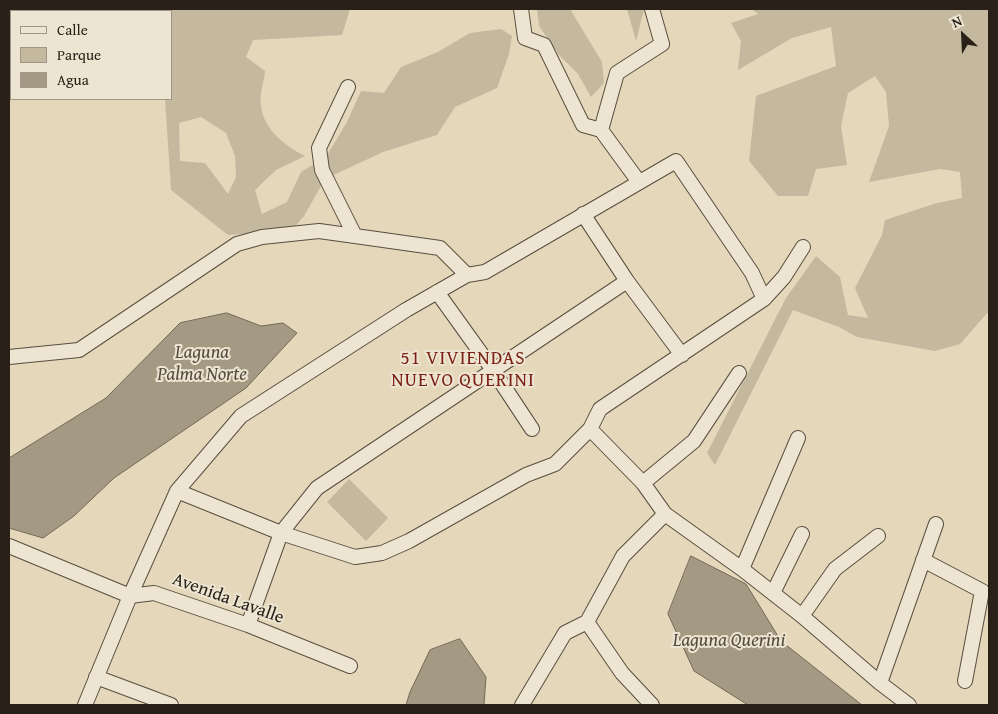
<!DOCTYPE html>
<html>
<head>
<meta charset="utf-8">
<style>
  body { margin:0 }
  #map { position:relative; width:998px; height:714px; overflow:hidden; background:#e4d7ba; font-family:"Gentium Book Plus",serif }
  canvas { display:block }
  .frame { position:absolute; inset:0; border:10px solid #292117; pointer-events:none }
  .legend { position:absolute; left:10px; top:10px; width:162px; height:90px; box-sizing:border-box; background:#ede5d2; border:1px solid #9f9787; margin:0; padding:6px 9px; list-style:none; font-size:15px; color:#292117 }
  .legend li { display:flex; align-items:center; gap:10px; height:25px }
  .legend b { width:25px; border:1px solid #9f9787 }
  .north { position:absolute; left:938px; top:10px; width:50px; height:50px; -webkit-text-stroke:4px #ede5d2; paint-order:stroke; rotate:335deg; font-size:14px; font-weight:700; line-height:20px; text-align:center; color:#292117 }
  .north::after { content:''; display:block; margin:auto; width:18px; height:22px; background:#292117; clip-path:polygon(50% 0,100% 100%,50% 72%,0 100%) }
</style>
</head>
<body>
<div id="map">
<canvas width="998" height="714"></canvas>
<div class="frame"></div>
<ul class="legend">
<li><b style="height:6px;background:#ede5d2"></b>Calle</li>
<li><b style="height:14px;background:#c4b89e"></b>Parque</li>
<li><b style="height:14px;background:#a49983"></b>Agua</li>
</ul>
<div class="north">N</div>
</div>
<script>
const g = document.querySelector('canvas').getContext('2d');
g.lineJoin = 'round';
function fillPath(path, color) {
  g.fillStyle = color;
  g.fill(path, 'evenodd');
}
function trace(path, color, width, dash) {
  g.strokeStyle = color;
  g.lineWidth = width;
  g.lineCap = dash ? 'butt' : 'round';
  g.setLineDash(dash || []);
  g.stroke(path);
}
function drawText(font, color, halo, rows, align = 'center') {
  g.font = font + ' "Gentium Book Plus",serif';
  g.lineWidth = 4;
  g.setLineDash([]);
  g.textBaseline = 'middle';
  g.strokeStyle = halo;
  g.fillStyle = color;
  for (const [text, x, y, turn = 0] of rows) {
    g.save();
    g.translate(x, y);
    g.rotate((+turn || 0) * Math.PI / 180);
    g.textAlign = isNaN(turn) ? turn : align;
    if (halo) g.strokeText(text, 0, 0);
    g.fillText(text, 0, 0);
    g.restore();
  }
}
fillPath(new Path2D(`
  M9,9H350L342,35L253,40L246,57L265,71C264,82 259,95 261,106C264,130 285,146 305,156L276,170L255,190L262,214L287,202L301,172L326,157L347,122L361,91L384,93L401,67L438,52L470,33L501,29L512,36L509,54L497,88L455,107L437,135L383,152L325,179L304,216L291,231L228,235L171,190L165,99H171V11H11V38H9ZM201,117L226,133L235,156L236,177L228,194L205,163L180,161L179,123Z
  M537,9H570L602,62L604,83L591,97L578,74L559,55L539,26Z
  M627,9H644L636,41Z
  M752,9H989V311L960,344L935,351L857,337L839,327L793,310L715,465L707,453L786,298L816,256L840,277L848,315L868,318L855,288L882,235L885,220L937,203L962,198L960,172L940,169L869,182L889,126L886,92L875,76L848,93L841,126L847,165L816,169L808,196H778L749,161L756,96L836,66L831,27L792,38L738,70L741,41L731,23L758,14Z
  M349,479L388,518L366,541L327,502Z`), '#c4b89e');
const water = new Path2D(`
  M227,313L261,326L283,323L297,333L246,388L114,478L74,516L43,538L9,528V458L106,398L180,323Z
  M691,556L746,584L781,641L862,705H748L694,671L668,614Z
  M460,639L486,677L484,705H406L410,692L430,650Z`);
fillPath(water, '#a49983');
trace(water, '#736958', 1);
const minor = new Path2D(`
  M521,9L525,38L544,45L583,125L601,130L639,182
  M348,87L319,148L322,170L355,236
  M601,130L617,73L662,44L652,9
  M583,214L627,281L682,355
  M437,292L493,370L532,429
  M764,299L784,277L803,247
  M9,357L79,350L237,244L262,237L319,231L355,236L440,248L467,275
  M590,429L643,483L665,514L742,569L802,616L880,683L909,705
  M643,483L694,441L739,373
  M9,546L130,596L154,593L248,625L350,666
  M923,560L982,591L965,681
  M742,569L798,438
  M773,593L802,534
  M802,616L835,569L878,536
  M587,622L622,673L652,705
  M248,625L281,533L317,488L627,281
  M96,677L171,705
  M880,683L936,524
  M85,705L130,596L177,491L241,416L406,310L467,275L485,272L676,161L752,273L764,299L600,409L590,429L555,464L526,475L409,541L382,553L355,557L281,533L177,491
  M522,705L565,633L587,622L623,556L665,514`);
trace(minor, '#584e40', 16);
trace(minor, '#ede5d2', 14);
drawText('18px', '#292117', '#ede5d2', [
  ["Avenida Lavalle",228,599,20]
]);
drawText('italic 19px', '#544b3d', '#ede5d2', [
  ["Laguna",202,353],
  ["Palma Norte",202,375],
  ["Laguna Querini",729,641]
]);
g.letterSpacing = '1px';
drawText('19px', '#7a1f14', '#ede5d2', [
  ["51 VIVIENDAS",463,359],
  ["NUEVO QUERINI",463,381]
]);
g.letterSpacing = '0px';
</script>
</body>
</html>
